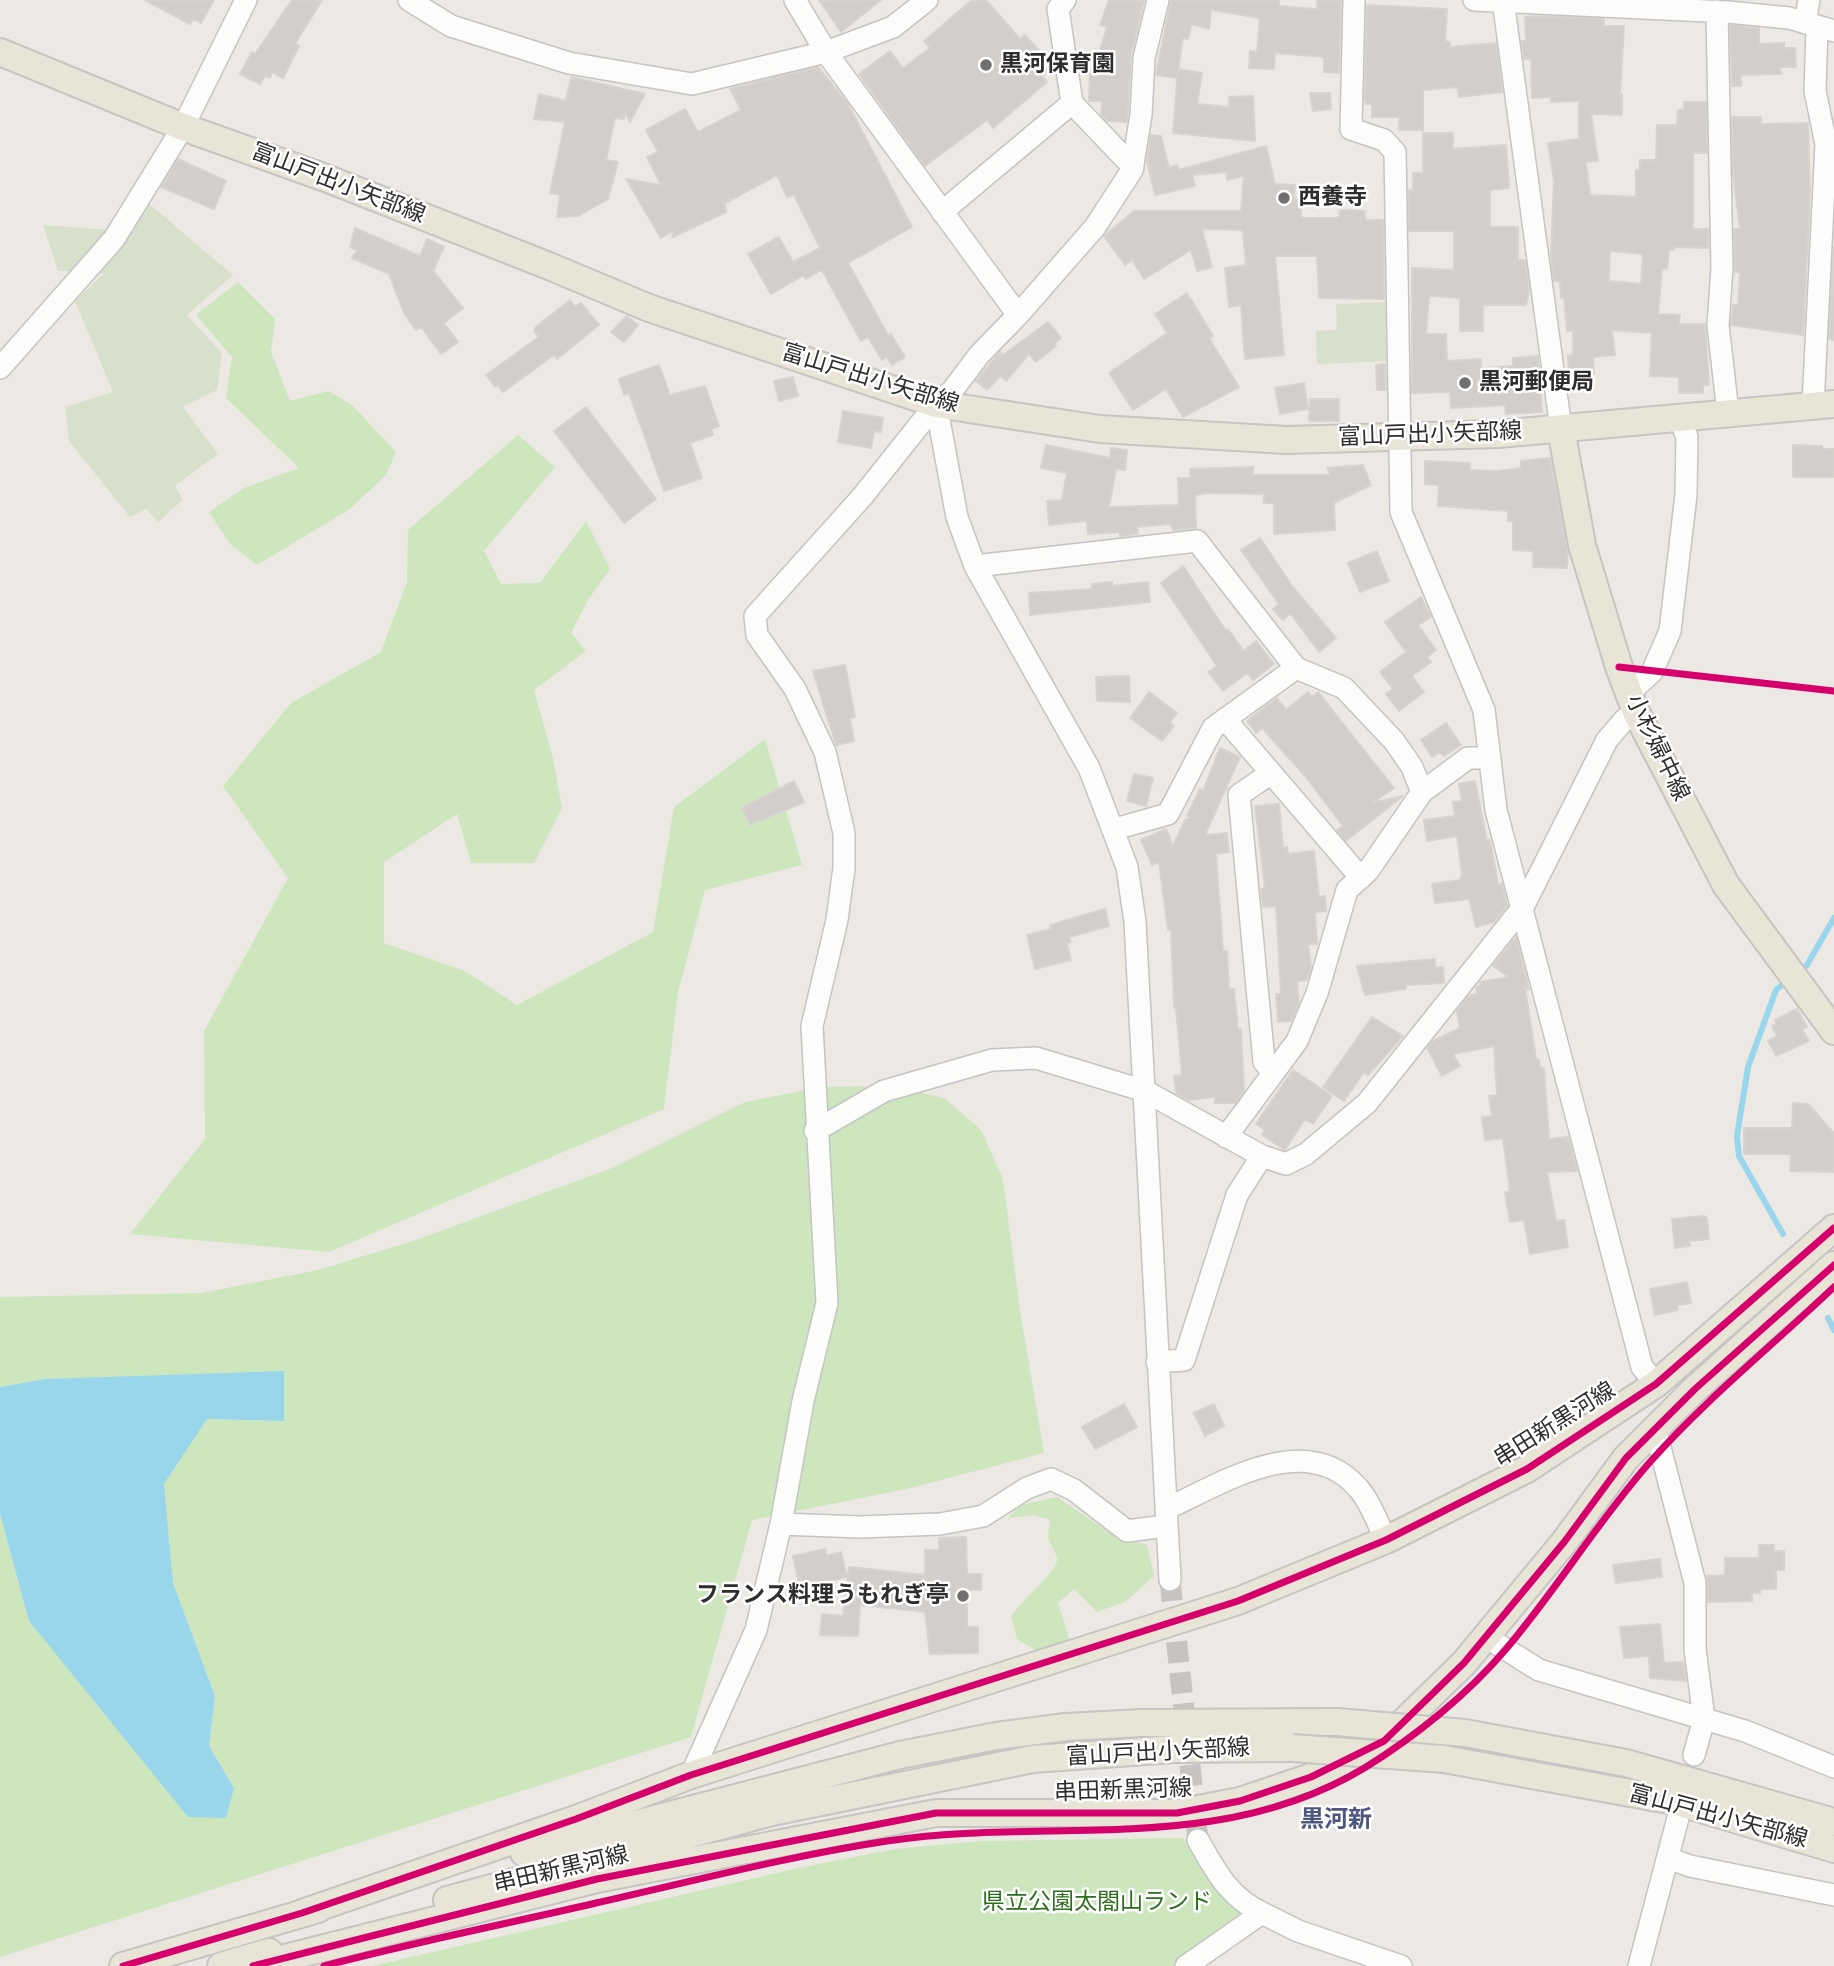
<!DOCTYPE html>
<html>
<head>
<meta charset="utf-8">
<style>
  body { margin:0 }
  canvas { display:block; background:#ece8e4 }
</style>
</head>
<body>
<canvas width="1834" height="1966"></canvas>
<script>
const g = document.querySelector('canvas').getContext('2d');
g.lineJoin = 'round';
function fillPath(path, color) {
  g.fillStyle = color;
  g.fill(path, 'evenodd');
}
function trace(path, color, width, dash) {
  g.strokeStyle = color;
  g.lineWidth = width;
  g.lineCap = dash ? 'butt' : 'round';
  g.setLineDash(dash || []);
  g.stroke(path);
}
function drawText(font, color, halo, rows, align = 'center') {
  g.font = font + ' "Space Grotesk","Noto Sans JP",sans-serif';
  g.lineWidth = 5;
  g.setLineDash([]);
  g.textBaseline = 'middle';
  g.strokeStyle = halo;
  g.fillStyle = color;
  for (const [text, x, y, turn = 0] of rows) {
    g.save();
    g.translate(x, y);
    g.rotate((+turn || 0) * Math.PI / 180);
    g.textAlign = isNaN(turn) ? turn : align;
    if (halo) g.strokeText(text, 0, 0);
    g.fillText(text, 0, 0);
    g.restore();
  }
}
fillPath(new Path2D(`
  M238,282L275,319L271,352L290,401L329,391L353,406L396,452L386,475L350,509L257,565L230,544L209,512L244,488L299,468L226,398L232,357L196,315Z
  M518,435L555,467L484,551L501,584L540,583L586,521L610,569L588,600L571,633L586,651L534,690L552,754L562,808L534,863H471L457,814L384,862V943L465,971L517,1005L653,932L674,807L765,739L802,865L705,890L678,992L664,1109L329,1252L130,1234L205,1139L204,1031L288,878L223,786L291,703L381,652L407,582L408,530Z
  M891,1086L944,1098L981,1130L1003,1179L1020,1311L1044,1453L911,1488L752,1520L691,1737L0,1957V1514L29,1621L188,1816L234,1788L209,1746L215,1696L173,1583L164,1484L207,1419L284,1421V1372L45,1379L0,1387V1297L201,1293L318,1270L416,1240L612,1168L745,1102L822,1087Z
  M1057,1497L1116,1537L1147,1545L1154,1576L1125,1602L1097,1612L1074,1589L1058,1603L1070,1641L1040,1653L1017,1639L1011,1616C1026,1595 1048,1582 1058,1559L1048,1538L1050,1520L1034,1515L1008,1518L1021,1505Z
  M1184,1838L1235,1910L1250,1914L1174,1966H372L803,1867L895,1849L981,1841Z`), '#cee6be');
fillPath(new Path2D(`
  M147,202L233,275L187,315L222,353L217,390L183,407L218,454L175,486L183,500L158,522L146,509L130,517L69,441L65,407L113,392L75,301L104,273L58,271L43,225L109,230Z
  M1388,302L1390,361L1317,364L1316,331L1337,330L1336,304Z`), '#d8e0cc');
fillPath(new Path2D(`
  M284,1371V1421L207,1419L164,1484L173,1583L215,1696L209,1746L234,1788L226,1818L188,1817L29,1621L0,1514V1387L45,1379Z`), '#99d6ec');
trace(new Path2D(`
  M1798,972L1807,965L1834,918
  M1783,1234L1739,1156L1737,1136L1748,1067L1776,990L1789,979
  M1828,1318L1834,1330`), '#99d6ec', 6);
const building = new Path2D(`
  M145,0H214L201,23L193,19L190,24Z
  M292,0H322L295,44L299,46L283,78L272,72L270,78L265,76L260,84L240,74L252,52L255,54Z
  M819,0H881L841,32Z
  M972,0H986L1020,39L1025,35L1053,66L1042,76L1047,82L993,128L987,120L925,166L859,74L890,51L903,68L930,48L924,41Z
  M1109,0H1144L1131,55L1127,122L1107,121L1101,114L1102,101H1089L1090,69H1095V53H1099L1107,27L1100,25Z
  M1171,0H1279V6L1317,9V0H1341L1339,73L1324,72V57L1275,53L1274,69L1249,68L1250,51L1257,52L1260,18L1211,10L1209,29L1192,24L1188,39L1183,38L1177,78L1156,75Z
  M1367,5L1447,9L1445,41L1450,42V47L1496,43L1502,92L1459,97L1457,87L1423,90V130H1399V117H1372V104H1366L1365,99Z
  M1539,16L1604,19V26H1624L1620,94H1622V115L1591,114L1598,161L1586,162L1590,195L1636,197V170H1640V160H1656L1657,125H1677L1678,110H1684V102H1706L1707,153H1693V229H1708V248L1674,247V250H1669L1667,269H1662L1658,314L1680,315L1679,324H1705L1709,385H1703V393H1679V377L1650,376L1652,333L1612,330L1615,355L1593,357L1594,374L1569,376L1568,355H1573V331H1567L1564,298H1561L1560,281H1554L1551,257L1554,181L1548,143L1579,139V101L1551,102V97L1532,98L1531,59H1524L1522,41H1526L1525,17ZM1610,251L1643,254L1641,284L1609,281Z
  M1730,25L1759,28V44L1784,43V48H1795L1796,67H1780L1781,74L1741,75V86H1732Z
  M818,67L848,104L912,227L848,263L888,335L891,334L905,357L892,365L887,357L882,360L868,337L861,341L822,270L806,279L804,275L771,294L748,254L779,237L793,262L820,248L794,195L787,197L777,175L725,203L726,212L673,237L672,231L661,238L626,179L661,185L647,157L658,152L646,130L685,109L698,132L741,110L730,89Z
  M1178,69L1202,73L1197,104L1229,107V97L1253,96L1255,141L1173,133Z
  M571,77L645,94L630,122L625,111L624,119L615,118L606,160L618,162L608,199L578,216L557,217L560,195L550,193L565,122L534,119L539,94L566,101Z
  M1310,93H1330L1331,109L1313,111Z
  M1732,117H1761V124L1808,123L1810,192L1803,335L1731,325L1733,305H1738L1740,272H1735L1734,229H1740L1733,174Z
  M1423,133H1453V149L1506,145L1509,188L1490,190V227H1518V260H1525L1529,289L1526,305H1483V331H1460V298L1429,296L1426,334H1446L1447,361L1481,359V368L1513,366V358L1538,356L1542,412L1506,414L1505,405L1451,408L1450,392L1412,393V268L1454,270V231H1409V190H1413V173H1423Z
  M1151,135L1161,136L1169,168L1177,165L1179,170L1266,146L1275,184L1295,185L1294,199L1301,198V218H1339L1340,210L1364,211L1366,220H1383L1384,299L1319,298L1317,256H1275L1284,355L1245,359L1241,305L1229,307L1225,268L1246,265L1243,230L1202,229L1212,267L1197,271L1191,250L1144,279L1132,260L1125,265L1104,236L1134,211H1241L1244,176L1227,180L1226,172L1192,175L1195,186L1155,195L1147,162Z
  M178,159L226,181L214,209L161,187Z
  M355,228L420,256L427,239L444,247L433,271L463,308L444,323L458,342L441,354L421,327L416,330L405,315L389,274L352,258L357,250L350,247Z
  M1834,247V340L1829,339Z
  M1187,293L1213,336L1209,338L1239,387L1183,417L1166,389L1133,410L1109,373L1167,333L1155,314Z
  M570,300L575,307L581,303L599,325L557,359L554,355L503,392L498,385L495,387L486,375L539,337L534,331L536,327Z
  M627,316L638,325L624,342L611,332Z
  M1048,322L1061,338L1054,344L1056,346L1036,362L1029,354L1006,381L1000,376L987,390L976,381L1000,352L1003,355Z
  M1385,364L1386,390H1377L1376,365Z
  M659,365L670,395L705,386L719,426L711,429L713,435L690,443L702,478L664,491L629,393L624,395L619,379Z
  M793,377L798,396L779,401L774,381Z
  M1304,383L1308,409L1280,414L1275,388Z
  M1310,399H1339V421H1309Z
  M586,407L656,499L624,523L554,431Z
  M843,411L883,418L881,432L874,431L871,448L838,442Z
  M1046,445L1110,458L1111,448L1127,450L1125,470L1116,469L1109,507L1179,505L1178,478H1191L1190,469L1253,467V475H1331L1327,468L1363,465L1371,485L1334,503L1335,530L1274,534V503H1264V494L1208,493L1195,495L1196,528L1173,530L1170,524L1137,527L1138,534L1120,536V532L1088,534L1087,521L1049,525L1047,501L1062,500L1067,473L1041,468Z
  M1793,445L1822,446V449H1834V477H1793Z
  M1550,458L1568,552L1567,568L1533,567V551L1513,550V521H1508V511L1438,506L1439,485L1425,484V461L1470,463V470L1498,471L1521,468V461Z
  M1260,538L1292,586L1336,638L1319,652L1290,613L1283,620L1273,609L1279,604L1241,550Z
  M1377,551L1389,581L1360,592L1348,563Z
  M1183,566L1226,631L1228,629L1244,651L1256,641L1274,664L1253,680L1247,673L1223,691L1208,672L1217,666L1161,583Z
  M1112,582V586L1148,582L1150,602L1030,615L1029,593L1092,589V584Z
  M1421,597L1431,617L1418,625L1436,650L1427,657L1431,662L1412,676L1424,692L1399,711L1386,694L1393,689L1380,672L1406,652L1385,622Z
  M845,665L855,717L850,718L854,741L836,745L813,671Z
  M1129,676L1130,702L1097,701L1096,677Z
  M1149,692L1177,713L1170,722L1174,726L1162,741L1130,718Z
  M1308,692L1312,697L1318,692L1394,788L1372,803L1403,796L1346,841L1337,830L1343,826L1305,776L1262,728L1256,733L1247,721L1277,698L1286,710Z
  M1446,723L1461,745L1444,756L1440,752L1432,757L1421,740Z
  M1220,748L1240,757L1205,835L1227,833L1229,852L1216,854L1223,951H1227L1229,989H1234L1238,1029H1241L1244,1091L1235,1103H1215V1097L1188,1100L1176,1093L1174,1076L1182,1075L1176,1008H1174L1171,929L1168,930L1159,862L1152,865L1141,840L1166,829L1173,846L1185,820L1193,817L1187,816L1200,789L1203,791Z
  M1134,774L1153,778L1146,806L1127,801Z
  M794,781L804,802L750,825L742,808Z
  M1475,781L1487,841L1490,840L1498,885L1502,884L1507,906L1494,922L1476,927L1469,899L1435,903L1432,884L1460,880L1462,874L1457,836L1427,841L1424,820L1455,816L1453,802L1462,801L1459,784Z
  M1279,804L1283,848L1287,847L1288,854L1314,851L1319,897L1325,896L1326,911L1315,912L1317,944H1308L1311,967L1307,980L1297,981L1299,1003L1291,1021L1278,1022L1276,994H1281L1276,906L1263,907L1261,889L1265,888L1255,806Z
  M1105,909L1109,926L1069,937L1071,942L1067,943L1071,960L1035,969L1027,935L1051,929L1050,925Z
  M1516,937L1529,990L1525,987L1536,1059H1539L1540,1068H1544L1549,1139L1568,1137L1577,1171L1547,1172L1556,1221L1564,1220L1568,1247L1530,1254L1524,1220L1510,1222L1505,1192L1510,1191L1503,1138L1485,1140L1482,1117L1492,1116L1489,1096L1497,1095L1494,1046L1453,1054L1460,1066L1442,1076L1427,1048L1433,1041L1460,1028L1457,1011L1469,995L1477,994L1476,987L1481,986L1480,982L1509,977L1493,966Z
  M1435,959V968L1443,967L1444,983L1406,985V989L1365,995L1357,966Z
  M1797,1009L1807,1027L1802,1029L1809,1041L1776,1056L1768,1041L1777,1036L1772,1026L1776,1024L1775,1020Z
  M1372,1017L1403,1036L1368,1075L1364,1072L1344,1101L1323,1087Z
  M1293,1070L1332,1096L1313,1124L1305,1119L1285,1150L1262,1135L1265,1130L1256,1124Z
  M1793,1103L1808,1104L1834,1133V1172L1790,1171L1791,1154H1744V1128H1792Z
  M1704,1216L1707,1218L1709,1239L1689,1241L1690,1246L1675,1248L1672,1219Z
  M1687,1282L1691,1303L1677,1305L1678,1310L1655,1315L1650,1289Z
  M1124,1404L1137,1427L1095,1449L1082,1427Z
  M1214,1404L1224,1426L1205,1436L1194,1413Z
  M966,1537L967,1574H981V1590H967V1627H978V1653L930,1654L925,1612L860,1605L858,1636L820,1635L822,1614L843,1616L849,1567L925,1575V1550H939V1538Z
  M1759,1545H1774V1551H1784V1570H1776V1589H1760V1593H1752V1601L1708,1602L1707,1576L1725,1575V1558H1759Z
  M825,1549L826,1556L841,1552L847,1577L800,1588L793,1556Z
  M1660,1559L1662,1577L1616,1583L1613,1565Z
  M1660,1624L1664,1663L1683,1662L1686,1681L1650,1678L1649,1656L1624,1658L1620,1627Z`);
fillPath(building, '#d1cecb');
trace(building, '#d7d4d0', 2);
trace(new Path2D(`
  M1170,1580L1198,1840`), '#c6c3c0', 21, [21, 10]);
const minor = new Path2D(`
  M409,0L451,26L569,63L692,84L826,52L893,27L927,0
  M795,0L826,52L1018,315
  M1065,0L1058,9L1072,103L1133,167
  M1354,0L1351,129L1384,140L1395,152L1401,512L1484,710L1496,810L1642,1367L1656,1384
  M1474,0L1728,12L1789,18L1834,31
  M1503,0L1561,429
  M1717,11L1722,268L1718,325L1728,413
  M1805,23L1809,0
  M942,212L1072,103
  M0,368L114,239L183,127L246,0
  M936,404L957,517L975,566L1089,768L1127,867L1135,922L1170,1580
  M1813,405L1826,144L1815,91L1817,27
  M975,566L1197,541L1296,668L1344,688L1394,741L1412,767L1422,792L1468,758H1489
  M1629,693L1652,672L1670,631L1686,495L1687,437L1679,417
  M1225,719L1361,878
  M1271,773L1239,795L1264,1062L1273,1072
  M1115,829L1168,814L1213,728L1296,668
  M815,1131L884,1091L992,1060L1036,1058L1145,1091L1262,1156L1286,1164L1306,1154L1367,1103L1523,907L1607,740L1625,719L1636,712
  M1226,1137L1297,1041L1317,993L1347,890L1368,871L1422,792
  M1157,1362L1184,1360L1237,1195L1262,1156
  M1655,1428L1695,1583V1649L1704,1719L1694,1755
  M1166,1509C1221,1484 1306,1428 1358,1488C1370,1501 1378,1524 1386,1540
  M781,1524L860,1527L940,1524L983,1516L1027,1488L1051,1479L1074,1490L1127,1531L1165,1526
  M1486,1637L1539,1670L1745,1731L1834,1767
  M691,1775L756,1630L781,1524L803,1401L827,1303L812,1026L837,920L844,868V833L825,752L795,689L757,635L755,616L862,497L936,404L952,391L979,355L1018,315L1095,227L1132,170L1141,115L1144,58L1158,0
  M1198,1840C1216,1872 1229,1897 1262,1913
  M1668,1858L1690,1866L1834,1895
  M1186,1966L1262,1913L1298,1931L1401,1966
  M1639,1966L1678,1818`);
const major = new Path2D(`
  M0,52L183,127L323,177L549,266L649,308L936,404L1100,429L1286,440L1498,434L1834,404
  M1561,429L1582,545L1619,667L1636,712L1726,885L1834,1031
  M1465,1733L1626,1763L1834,1822
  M1444,1759L1674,1801L1834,1849
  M524,1853L900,1755L996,1736L1066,1727L1142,1723L1337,1722
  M447,1900L772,1812L1033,1759L1174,1749L1292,1748
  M302,1913L576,1819L691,1775L1238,1601L1386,1540L1527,1469L1656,1384L1834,1228
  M123,1966L318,1909
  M221,1966L269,1952
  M253,1966L597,1879L936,1813H1177L1240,1801L1311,1777L1384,1741L1464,1663L1565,1541L1626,1458L1695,1389L1834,1265`);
trace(minor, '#c5c4c5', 24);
trace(major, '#c6c5c4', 30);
trace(minor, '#fcfcfb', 21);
trace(major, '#e8e4d6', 26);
const majorBridge = new Path2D(`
  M1337,1722L1465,1733
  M1292,1748L1444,1759`);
trace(majorBridge, '#c6c5c4', 30, []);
trace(majorBridge, '#e8e4d6', 26);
trace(new Path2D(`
  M1619,667L1834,691
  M123,1966L302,1913L576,1819L691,1775L1238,1601L1386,1540L1527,1469L1656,1384L1834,1228
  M253,1966L597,1879L936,1813H1177L1240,1801L1311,1777L1384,1741L1464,1663L1565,1541L1626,1458L1695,1389L1834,1265
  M324,1966C414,1942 506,1924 596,1903C693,1881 789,1856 887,1841C1050,1816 1217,1858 1366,1767C1416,1736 1468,1694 1506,1649C1557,1589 1598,1521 1650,1462C1706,1399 1773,1345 1834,1287`), '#d6006c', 7);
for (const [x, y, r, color] of [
  [986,65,7,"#706f6e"],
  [1284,198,7,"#706f6e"],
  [1465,383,7,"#706f6e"],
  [963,1596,7,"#706f6e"]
]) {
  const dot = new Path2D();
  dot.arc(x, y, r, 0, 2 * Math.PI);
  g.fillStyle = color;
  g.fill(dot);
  trace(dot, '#fff', 2.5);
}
drawText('bold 23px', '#2e2e2e', '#fff', [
  ["黒河保育園",1000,65],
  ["西養寺",1298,198],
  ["黒河郵便局",1479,383],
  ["フランス料理うもれぎ亭",949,1596,"right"]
], 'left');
drawText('23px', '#2e2e2e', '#fff', [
  ["富山戸出小矢部線",338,184,21],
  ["富山戸出小矢部線",870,379,17],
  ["富山戸出小矢部線",1430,435,-2],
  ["小杉婦中線",1657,748,64],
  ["串田新黒河線",1555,1425,-32],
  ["富山戸出小矢部線",1158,1753,-3],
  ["串田新黒河線",1123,1791,-2],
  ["富山戸出小矢部線",1718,1817,15],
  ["串田新黒河線",561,1870,-13]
]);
drawText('23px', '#2c6e1b', '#fff', [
  ["県立公園太閤山ランド",1097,1903]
]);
drawText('bold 24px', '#4d5680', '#fff', [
  ["黒河新",1336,1820]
]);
</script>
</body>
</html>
